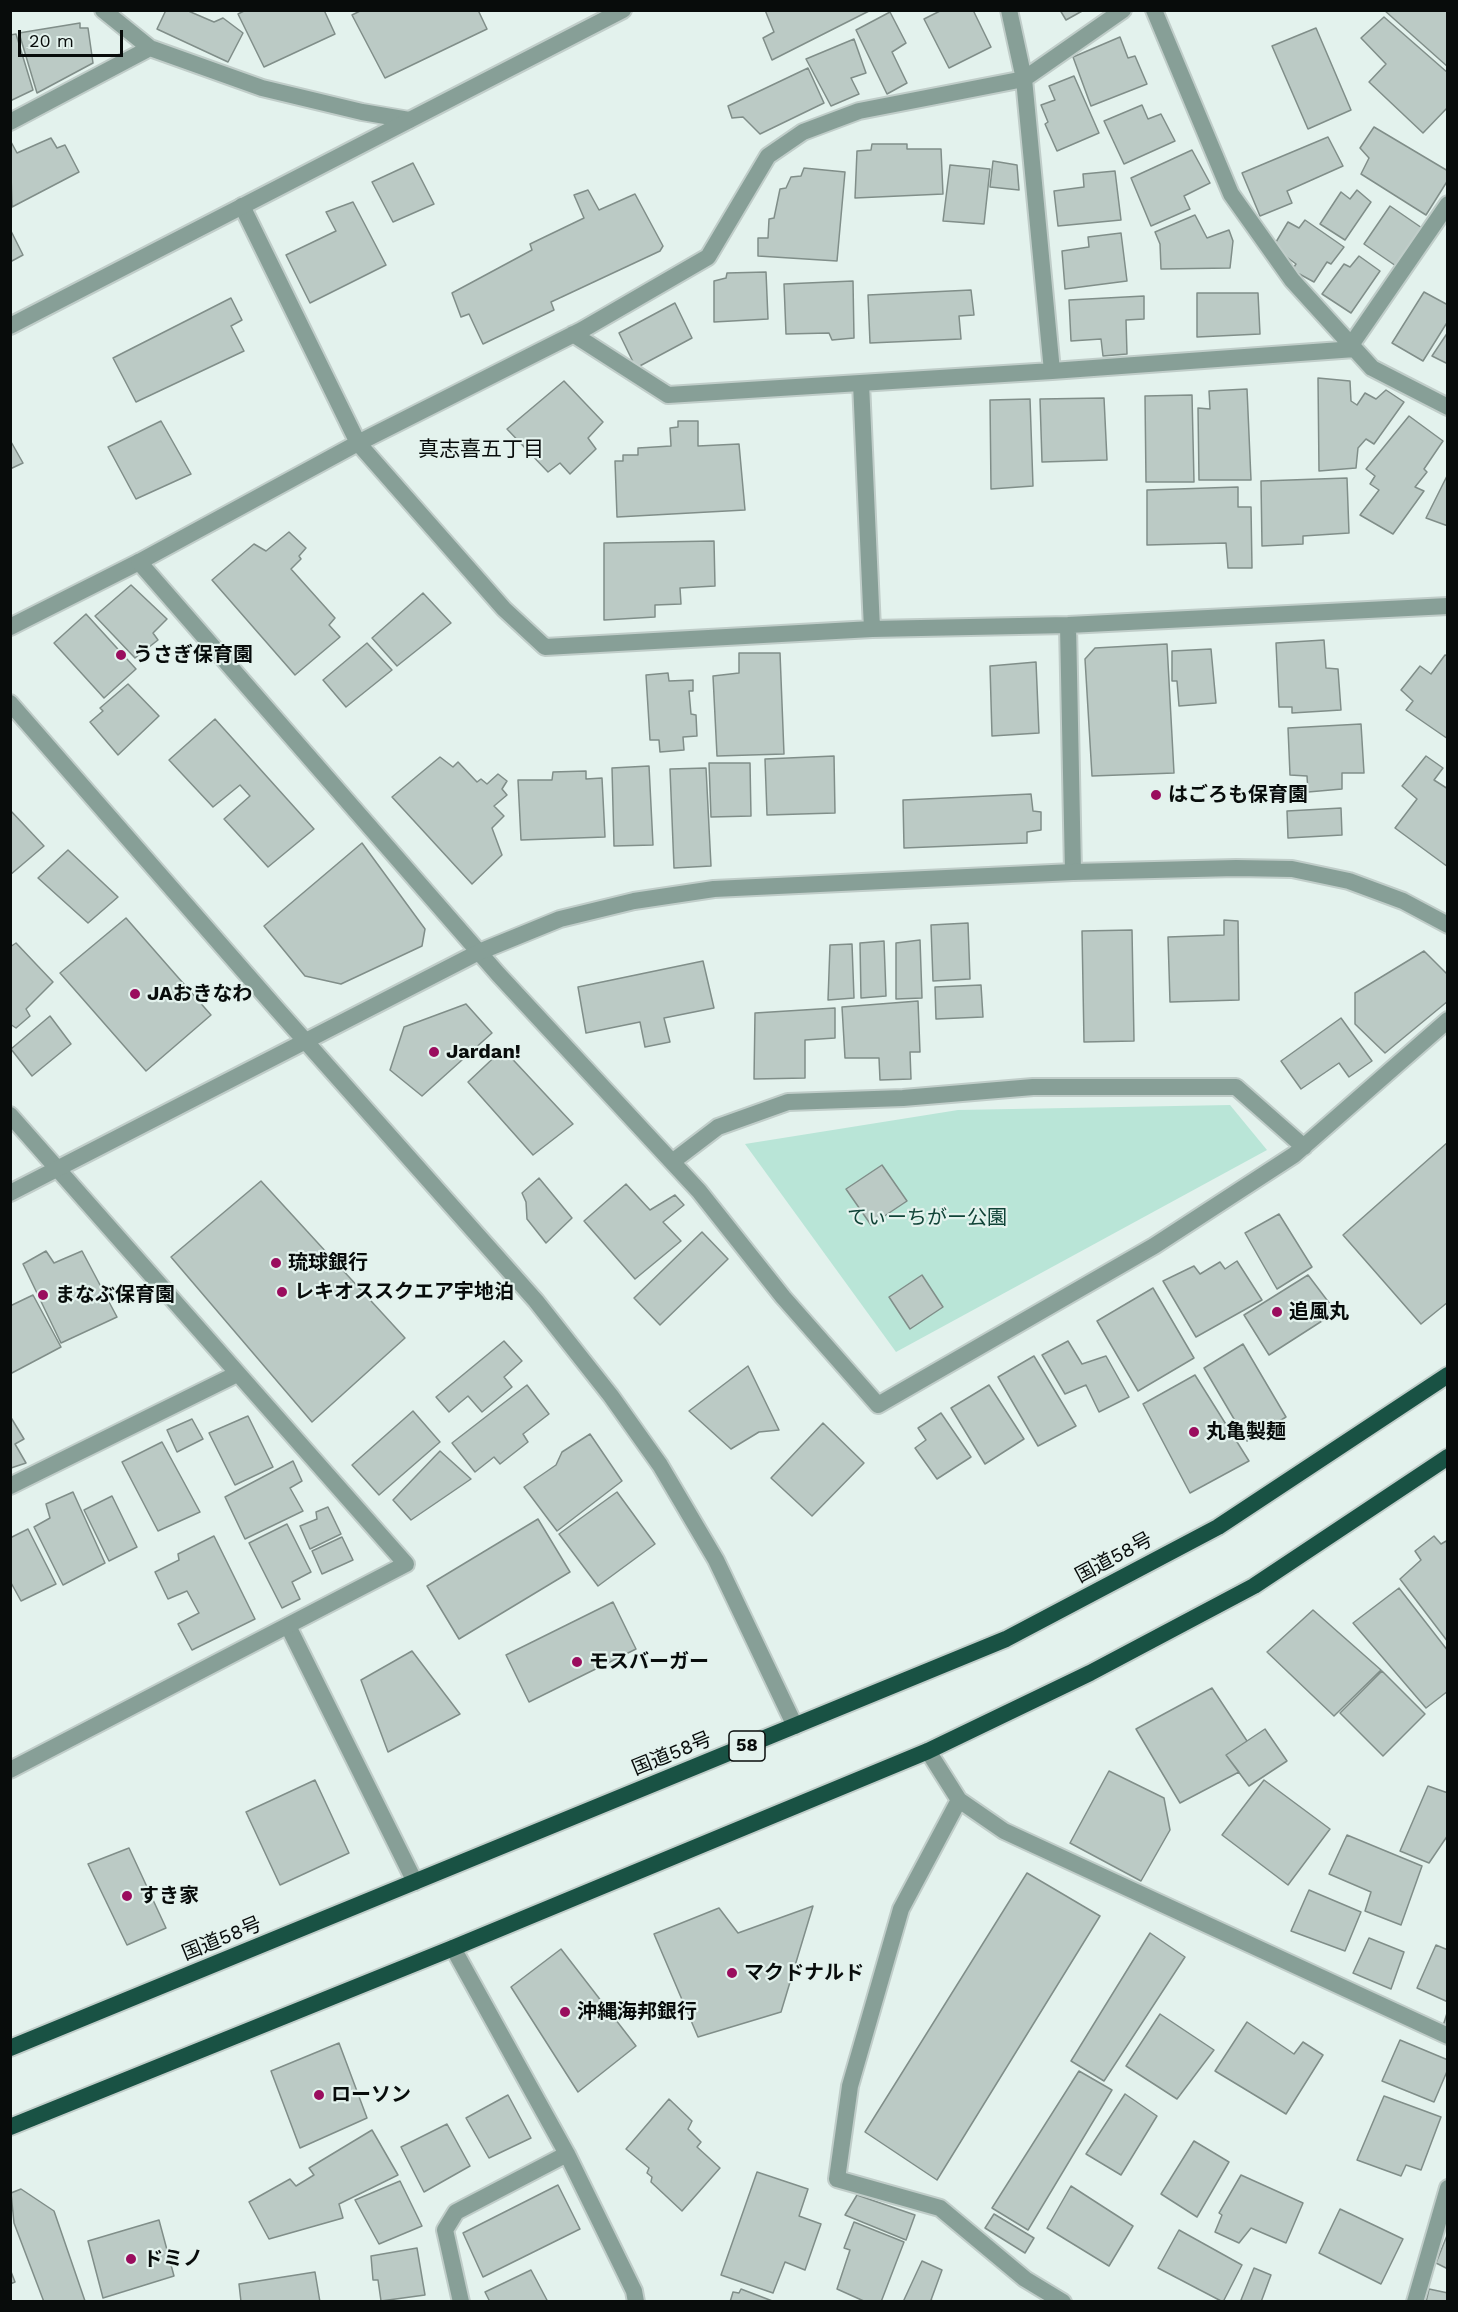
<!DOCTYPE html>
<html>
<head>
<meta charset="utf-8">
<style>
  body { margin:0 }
  #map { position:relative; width:1458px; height:2312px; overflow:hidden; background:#e3f2ed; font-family:"Work Sans",sans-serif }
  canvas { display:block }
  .frame { position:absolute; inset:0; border:12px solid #080c0b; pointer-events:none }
  .scale { position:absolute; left:18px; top:30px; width:105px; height:27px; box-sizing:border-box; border:3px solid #080c0b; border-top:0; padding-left:8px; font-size:18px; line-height:21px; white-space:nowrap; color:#080c0b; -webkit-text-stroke:4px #e3f2ed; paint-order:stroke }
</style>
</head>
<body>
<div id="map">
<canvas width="1458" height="2312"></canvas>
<div class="frame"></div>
<div class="scale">20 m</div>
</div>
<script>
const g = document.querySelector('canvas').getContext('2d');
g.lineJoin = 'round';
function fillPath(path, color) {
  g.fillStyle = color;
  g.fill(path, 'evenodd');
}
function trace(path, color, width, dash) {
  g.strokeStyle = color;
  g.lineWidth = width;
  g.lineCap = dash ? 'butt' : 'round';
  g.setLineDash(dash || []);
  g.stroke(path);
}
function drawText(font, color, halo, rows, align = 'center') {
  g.font = font + ' "Work Sans","Noto Sans JP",sans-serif';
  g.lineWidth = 4.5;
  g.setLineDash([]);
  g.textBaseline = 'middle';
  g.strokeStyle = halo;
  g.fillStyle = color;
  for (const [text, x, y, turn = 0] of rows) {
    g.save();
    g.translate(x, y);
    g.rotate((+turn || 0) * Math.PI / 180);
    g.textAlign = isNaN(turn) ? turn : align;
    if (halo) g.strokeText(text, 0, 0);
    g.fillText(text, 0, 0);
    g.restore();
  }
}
fillPath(new Path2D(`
  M1230,1105L1267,1150L896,1352L745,1144L958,1110Z`), '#b9e5d7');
const building = new Path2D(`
  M166,10H186L214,22L223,18L243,33L228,62L157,29Z
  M246,10H324L335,34L264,67L238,14Z
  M362,10H478L487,29L385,78L352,15Z
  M765,10H871L772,60L763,38L774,32Z
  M942,10H973L991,47L949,68L924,19Z
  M1060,10H1084L1066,20Z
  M1384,10H1445L1448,13V67Z
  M890,12L906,43L892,52L907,83L887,94L856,30Z
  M1384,17L1448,73V107L1423,133L1369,82L1386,64L1361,38Z
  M80,23V28H88L93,63L37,93L19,33Z
  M1316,28L1351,110L1308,129L1272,46Z
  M16,34L33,90L10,101V35Z
  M1120,37L1128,58L1135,56L1147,84L1091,106L1073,57Z
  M854,39L866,73L851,78L859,94L831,106L806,59Z
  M808,68L824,103L760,134L743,117L732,118L728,106Z
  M1074,76L1099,133L1057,151L1045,124L1048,122L1041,105L1055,100L1049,86Z
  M1142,105L1148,119L1161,114L1175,141L1124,164L1104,121Z
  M1374,127L1448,171V180L1426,215L1361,174L1369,158L1360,148Z
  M1328,137L1343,166L1287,191L1292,203L1260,216L1242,173Z
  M51,138L57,148L65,145L79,172L12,207L10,140L17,153Z
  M872,144H907V149H941L943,194L855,198L857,151L871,150Z
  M1192,150L1210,183L1184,196L1190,209L1151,226L1131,178Z
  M993,161L1017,165L1019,190L990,187Z
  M413,163L434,204L393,222L372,182Z
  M950,165L990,169L984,224L943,221Z
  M804,168L845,172L837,261L758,256V238H768L769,219L774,218L780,189L786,188L791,177L801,176Z
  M1115,171L1121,220L1058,226L1054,191L1084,187L1083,174Z
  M588,190L599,210L635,194L663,246L660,251L551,302L554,310L483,344L469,314L461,317L452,293L532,250L530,244L584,218L574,195Z
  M1357,190L1371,202L1345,240L1320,224L1341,192L1350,199Z
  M353,202L386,265L310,303L286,255L336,231L326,212Z
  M1390,206L1422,228L1396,266L1364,244Z
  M1195,215L1207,238L1229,230L1233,241L1230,268L1161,269L1160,244L1155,232Z
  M1305,220L1344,247L1331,264L1327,262L1314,282L1292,270L1296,264L1273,247L1288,222L1299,228Z
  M10,229L23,255L10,262Z
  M1121,233L1127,281L1065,289L1062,251L1089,247L1088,237Z
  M1359,256L1380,271L1351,313L1322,294L1344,264L1350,267Z
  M766,272L768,319L714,322V281L726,278L727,273Z
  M853,281L854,338L832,340L829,333L786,334L784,284Z
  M971,290L974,315L959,316L961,339L870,343L868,295Z
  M1424,292L1448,305V321L1423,361L1392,343Z
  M1197,293H1258L1260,334L1197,337Z
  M1144,296V319L1126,320L1127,354L1103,356L1101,339L1071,341L1069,300Z
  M231,298L242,320L231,326L244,351L136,402L113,358Z
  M675,303L692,338L636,368L619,333Z
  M1448,332V364L1432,356Z
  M1318,378L1350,381L1351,401L1357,405L1365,393L1376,399L1386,390L1404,402L1374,444L1366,439L1358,448L1356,468L1319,471Z
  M564,381L603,422L588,438L596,449L570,474L560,463L548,472L507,429Z
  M1247,389L1251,480H1199L1198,408L1210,409L1209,391Z
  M1192,395L1194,482H1146L1145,396Z
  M1104,398L1107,460L1042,462L1040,399Z
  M1030,399L1033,486L991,489L990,400Z
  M1409,416L1443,441L1424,469L1427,472L1415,487L1424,491L1393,534L1360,515L1379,490L1370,484L1375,476L1366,469Z
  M161,421L191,474L136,499L108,447Z
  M678,421H698V446L739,444L745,510L617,517L615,461H623V455H638V448L671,446L670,428L678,427Z
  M10,440L23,463L10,469Z
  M1448,474V526L1426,518Z
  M1347,478L1349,533L1303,536V544L1262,546L1261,481Z
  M1238,487V507H1251L1252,568H1228L1226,543L1147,545V490Z
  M289,532L306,548L299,556L301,559L291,569L335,618L329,625L340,637L295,675L212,580L254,544L266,551Z
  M714,541L715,586L680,588L681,604L655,605V617L604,620V543Z
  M131,585L167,619L153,633L158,640L135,658L95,616Z
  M423,593L451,623L397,666L372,638Z
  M86,614L136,669L104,698L54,643Z
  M1324,640L1326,668L1338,669L1341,710L1292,713V707H1279L1276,643Z
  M367,643L392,670L346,707L323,680Z
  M1167,644L1174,773L1092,776L1085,659L1095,648Z
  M1211,649L1216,703L1179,706L1177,681H1172V651Z
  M739,653H780L784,754L717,756L713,676L739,673Z
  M1445,655L1448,656V739L1406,710L1413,701L1401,690L1420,666L1431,674Z
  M1036,662L1039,733L992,736L990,666Z
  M668,673L669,681L693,680V691H689L691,714L696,715L697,736L683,737L684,750L660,752L659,740H650L646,675Z
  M128,684L159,716L118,755L90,722L103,711L100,708Z
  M215,719L314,829L268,867L224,819L250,796L240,785L213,807L169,760Z
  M1361,724L1364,773H1342V789L1308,792L1307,776L1290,775L1288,728Z
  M834,756L835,813L767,815L765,759Z
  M1426,756L1443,768L1434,780L1448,789V867L1395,828L1417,799L1402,786Z
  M440,757L453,767L458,762L477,782L481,779L487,784L498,774L507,781L502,789L507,795L494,806L504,816L492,828L502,855L472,884L392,797Z
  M709,763H750L751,816L711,817Z
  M649,766L653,845L614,846L612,768Z
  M706,768L711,866L674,868L670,769Z
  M586,771V779L602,778L605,837L521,840L518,780H552L553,772Z
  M1031,794L1033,811L1041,812V830L1027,832V843L904,848L903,800Z
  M1341,808L1342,835L1288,838L1287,811Z
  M10,810L44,846L10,875Z
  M362,843L425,929L422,946L341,984L305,976L264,926Z
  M68,850L118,897L88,923L38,878Z
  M126,918L211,1015L146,1071L60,973Z
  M1224,920L1238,921L1239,1000L1170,1002L1168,937L1224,935Z
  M968,923L970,979L933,981L931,925Z
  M1132,930L1134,1041L1084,1042L1082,931Z
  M920,940L922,998L896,999V943Z
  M884,941L886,996L861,998L860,943Z
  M16,943L53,982L26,1009L30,1016L16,1028L10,1024V947Z
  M852,944L854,998L828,1000L830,945Z
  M1424,951L1448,975V1001L1385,1053L1355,1024V993Z
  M703,961L714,1008L664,1018L670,1042L645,1047L640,1022L586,1033L578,987Z
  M981,985L983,1017L936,1019L935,987Z
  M918,1001L920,1052H910L911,1079L880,1080L879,1058H845L842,1007Z
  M466,1004L492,1033L422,1096L390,1070L404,1027Z
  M835,1008V1038L805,1040V1078L754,1079L755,1013Z
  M50,1016L71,1044L32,1076L11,1049Z
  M1341,1018L1372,1061L1349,1077L1339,1063L1301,1089L1281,1061Z
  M503,1049L573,1124L533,1155L468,1082Z
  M1448,1142V1302L1421,1324L1343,1235Z
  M882,1165L907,1201L871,1225L846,1189Z
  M539,1178L572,1218L546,1243L527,1219L526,1202L522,1193Z
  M261,1181L405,1338L312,1422L171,1257Z
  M626,1184L650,1210L675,1195L684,1205L663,1222L681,1241L635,1279L584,1221Z
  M1279,1214L1312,1267L1277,1289L1245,1233Z
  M702,1232L728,1259L660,1325L634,1298Z
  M46,1251L54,1263L82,1251L117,1317L61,1343L23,1264Z
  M1237,1261L1262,1300L1196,1337L1163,1281L1194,1266L1200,1274L1220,1262L1225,1269Z
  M922,1275L943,1307L910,1329L889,1297Z
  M1308,1275L1336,1312L1269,1355L1244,1315Z
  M1153,1288L1194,1358L1138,1391L1097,1321Z
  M33,1295L61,1347L10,1374V1306Z
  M504,1341L522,1361L504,1377L512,1387L482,1412L468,1396L449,1412L436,1397Z
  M1068,1341L1082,1364L1106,1356L1129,1397L1099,1412L1086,1385L1065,1394L1042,1355Z
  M1243,1344L1286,1417L1247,1441L1204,1368Z
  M1034,1356L1076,1426L1038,1446L998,1377Z
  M748,1366L779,1430L759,1432L731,1449L689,1411Z
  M1195,1375L1249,1461L1190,1493L1143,1404Z
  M527,1385L549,1414L523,1434L528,1442L500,1464L494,1457L475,1472L452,1443Z
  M989,1385L1024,1439L985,1464L951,1408Z
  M413,1411L440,1442L379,1495L352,1465Z
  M941,1413L971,1457L937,1479L915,1448L926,1440L918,1428Z
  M10,1416L24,1439L15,1444L26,1463L11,1468Z
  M248,1416L273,1467L235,1485L209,1433Z
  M192,1419L203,1439L177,1452L167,1430Z
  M823,1423L864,1463L812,1516L771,1478Z
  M590,1434L622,1481L557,1531L524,1487L556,1465L562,1452Z
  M162,1442L200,1512L158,1531L122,1462Z
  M440,1451L471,1479L411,1520L393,1500Z
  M293,1461L302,1481L290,1488L303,1511L245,1539L225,1497Z
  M73,1492L105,1563L63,1585L34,1527L50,1518L46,1504Z
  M617,1492L655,1544L598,1586L559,1534Z
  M112,1496L137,1547L109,1561L84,1510Z
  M328,1507L341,1534L310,1549L300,1526L317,1519L316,1512Z
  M538,1519L570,1572L459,1639L427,1586Z
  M287,1524L311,1572L292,1582L300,1599L282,1608L249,1543Z
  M28,1529L56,1584L21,1601L10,1581V1538Z
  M214,1536L255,1619L192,1650L178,1624L199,1613L187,1591L168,1599L155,1572L179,1560L178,1554Z
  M1434,1536L1441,1544L1448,1540V1642L1400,1579L1421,1560L1415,1551Z
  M342,1537L353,1560L322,1574L312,1551Z
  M1399,1588L1448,1651V1691L1426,1708L1353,1623Z
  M613,1602L636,1649L529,1702L506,1655Z
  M1313,1610L1381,1670L1334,1716L1267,1652Z
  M412,1651L460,1714L388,1752L361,1680Z
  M1382,1671L1425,1714L1383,1756L1340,1713Z
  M1212,1688L1247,1741L1226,1755L1239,1772L1180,1803L1136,1729Z
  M1265,1729L1287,1761L1249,1786L1226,1755Z
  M1109,1771L1164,1798L1170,1830L1141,1881L1070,1843Z
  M315,1780L349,1853L280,1885L246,1812Z
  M1264,1780L1330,1829L1288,1885L1222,1835Z
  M1428,1786L1448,1793V1835L1429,1863L1400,1851Z
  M1347,1835L1422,1866L1401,1925L1365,1911L1371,1892L1329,1874Z
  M129,1848L166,1928L127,1945L88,1864Z
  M1027,1873L1100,1916L937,2180L865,2132Z
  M1309,1890L1361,1912L1345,1951L1291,1931Z
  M813,1906L781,2012L698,2037L654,1934L719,1908L738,1933Z
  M1150,1933L1185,1957L1104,2081L1071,2061Z
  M1369,1938L1404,1952L1391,1989L1353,1973Z
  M1436,1945L1448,1950V2002L1417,1988Z
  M561,1949L636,2046L578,2092L511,1987Z
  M1448,2010V2028L1443,2026Z
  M1160,2014L1214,2050L1177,2099L1126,2066Z
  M1247,2022L1294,2054L1303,2042L1323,2055L1286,2114L1215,2071Z
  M1400,2040L1448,2060V2069L1434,2102L1382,2081Z
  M339,2043L367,2118L300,2148L271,2071Z
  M1079,2071L1112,2090L1028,2230L992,2208Z
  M1125,2094L1157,2116L1121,2175L1086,2154Z
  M508,2095L531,2138L489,2158L466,2118Z
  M1384,2096L1441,2117L1421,2170L1406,2165L1401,2176L1357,2160Z
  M669,2099L692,2121L688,2129L701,2142L697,2147L720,2168L682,2211L651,2182L652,2177L647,2173L649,2168L626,2149Z
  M447,2124L470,2166L424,2192L401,2147Z
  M372,2130L398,2175L339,2204L343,2218L269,2239L249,2202L290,2179L296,2186L314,2175L309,2168Z
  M1194,2141L1229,2162L1197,2217L1161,2194Z
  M757,2172L808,2189L799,2216L821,2224L805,2270L785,2262L773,2293L721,2275Z
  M1241,2175L1303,2203L1286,2243L1251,2228L1239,2243L1215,2232L1222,2215L1219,2213Z
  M400,2181L422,2226L379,2244L355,2200Z
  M558,2185L580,2229L483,2277L463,2233Z
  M1071,2186L1133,2226L1109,2266L1047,2228Z
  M21,2189L54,2211L85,2301L44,2302L14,2223L11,2193Z
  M857,2195L915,2215L906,2240L845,2215Z
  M1340,2209L1403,2239L1381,2284L1319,2253Z
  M994,2214L1034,2238L1025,2253L985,2228Z
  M159,2220L174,2276L103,2298L88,2241Z
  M854,2222L904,2242L881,2302H866L837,2289L850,2250L844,2248Z
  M1179,2230L1242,2265L1223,2302L1158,2268Z
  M1448,2233V2269L1436,2263Z
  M417,2248L425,2295L381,2301L378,2280H373L371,2256Z
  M922,2261L942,2270L931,2300L935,2302H903Z
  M1254,2268L1271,2275L1261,2302H1245L1241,2300Z
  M10,2269L15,2282L10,2284Z
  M531,2270L548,2302H490L485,2292Z
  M315,2272L320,2302H241L239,2284Z
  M741,2289L775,2302H730L733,2292L739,2293Z
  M1429,2289L1448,2293V2302H1426Z`);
fillPath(building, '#bbcac5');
trace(building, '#808e89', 1.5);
const pedestrian = new Path2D(`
  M10,627L139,562
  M288,1626L415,1882`);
const minor = new Path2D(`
  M103,10L150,48L262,88L362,112L409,120
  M1123,10L1024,79L859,111L803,132L768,156L708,257L582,330L358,443L139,562L498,974L699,1191L783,1297L878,1405L1154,1246L1294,1155L1448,1020
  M1154,10L1231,194L1292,280L1372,368L1448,407
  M10,122L150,48
  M242,206L358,443L504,609L545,647L872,629L1068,625L1448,606
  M573,334L668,395L1052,371L1024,79L1009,10
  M1351,345L1448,204
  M1052,371L1355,349
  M861,383L872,629
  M1068,625L1073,872
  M10,1115L406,1564L10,1770
  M672,1162L718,1127L788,1102L903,1098L1033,1087H1236L1304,1147
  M10,1486L237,1374
  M928,1751L959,1800L1004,1831L1448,2036
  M959,1800L901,1909L850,2086L837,2179L940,2208L1025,2279L1063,2302
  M453,1948L567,2154L634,2291L636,2302
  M461,2302L445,2230L456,2212L567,2154
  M1415,2302L1448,2188`);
const tertiary = new Path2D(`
  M10,326L623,10
  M10,703L276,1008L536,1301L611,1396L660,1465L716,1560L795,1726
  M10,1193L479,952L560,919L634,901L714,889L1073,872L1236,868L1292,869L1349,881L1403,901L1448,925`);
const trunk = new Path2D(`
  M10,2048L1006,1639L1218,1527L1448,1375
  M10,2127L453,1948L928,1751L1090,1673L1254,1586L1448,1457`);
trace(pedestrian, '#c0cdc9', 20);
trace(minor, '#c0cdc9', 20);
trace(tertiary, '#c0cdc9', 20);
trace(trunk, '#c0cdc9', 20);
trace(pedestrian, '#879f97', 16);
trace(minor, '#879f97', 16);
trace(tertiary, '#879f97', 16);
trace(trunk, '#195244', 16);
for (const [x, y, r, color] of [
  [121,655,6,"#9a0d5e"],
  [1156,795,6,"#9a0d5e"],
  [135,994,6,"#9a0d5e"],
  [434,1052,6,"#9a0d5e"],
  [276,1263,6,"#9a0d5e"],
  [282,1292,6,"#9a0d5e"],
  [43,1295,6,"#9a0d5e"],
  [1277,1312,6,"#9a0d5e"],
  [1194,1432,6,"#9a0d5e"],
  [577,1662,6,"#9a0d5e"],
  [127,1896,6,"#9a0d5e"],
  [732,1973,6,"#9a0d5e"],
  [565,2012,6,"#9a0d5e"],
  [319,2095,6,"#9a0d5e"],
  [131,2259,6,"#9a0d5e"]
]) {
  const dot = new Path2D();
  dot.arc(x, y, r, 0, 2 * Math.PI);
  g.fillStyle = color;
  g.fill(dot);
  trace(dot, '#e3f2ed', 2);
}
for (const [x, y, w] of [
  [747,1746,36]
]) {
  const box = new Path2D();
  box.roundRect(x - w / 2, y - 15, w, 30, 4.5);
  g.fillStyle = '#e3f2ed';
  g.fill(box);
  trace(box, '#080c0b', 1.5);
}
drawText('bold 18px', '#080c0b', null, [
  ["58",747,1746]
]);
drawText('bold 20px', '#080c0b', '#e3f2ed', [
  ["うさぎ保育園",133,655],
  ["はごろも保育園",1168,795],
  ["JAおきなわ",147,994],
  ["Jardan!",446,1052],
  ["琉球銀行",288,1263],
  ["レキオススクエア宇地泊",294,1292],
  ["まなぶ保育園",55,1295],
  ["追風丸",1289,1312],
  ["丸亀製麺",1206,1432],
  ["モスバーガー",589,1662],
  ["すき家",139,1896],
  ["マクドナルド",744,1973],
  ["沖縄海邦銀行",577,2012],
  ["ローソン",331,2095],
  ["ドミノ",143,2259]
], 'left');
drawText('20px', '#104337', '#e3f2ed', [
  ["てぃーちがー公園",927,1218]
]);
drawText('20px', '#080c0b', '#e3f2ed', [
  ["国道58号",1114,1558,-28],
  ["国道58号",672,1754,-22],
  ["国道58号",222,1939,-22]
]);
drawText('21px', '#080c0b', '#e3f2ed', [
  ["真志喜五丁目",481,450]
]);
</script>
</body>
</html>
